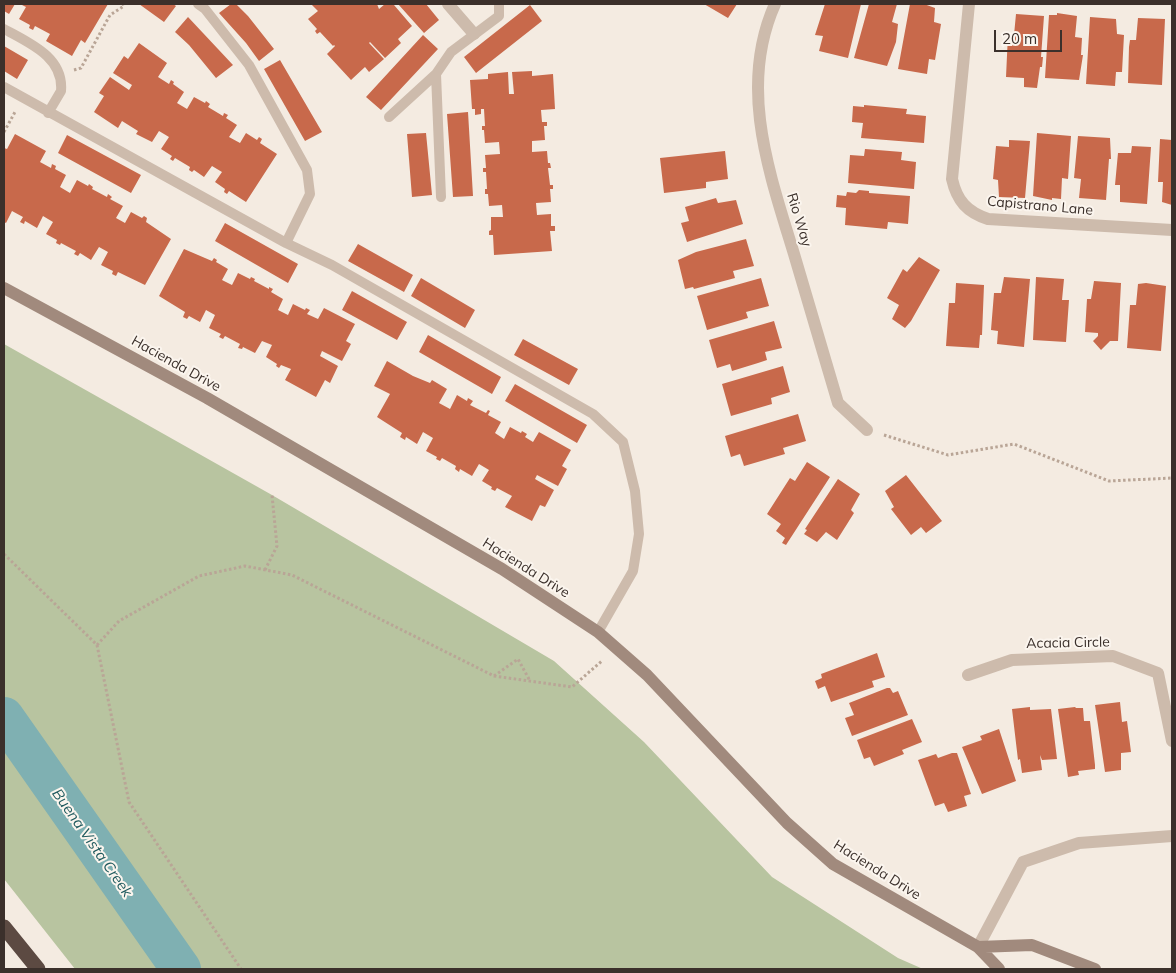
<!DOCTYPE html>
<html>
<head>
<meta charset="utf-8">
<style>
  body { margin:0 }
  #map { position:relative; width:1176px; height:973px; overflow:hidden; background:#f4ebe1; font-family:Mulish,sans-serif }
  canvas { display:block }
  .frame { position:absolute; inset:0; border:5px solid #3b302b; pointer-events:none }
  .scale { position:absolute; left:994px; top:30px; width:68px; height:22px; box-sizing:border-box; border:2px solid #3b302b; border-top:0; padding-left:6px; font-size:15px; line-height:18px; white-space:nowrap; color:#3b302b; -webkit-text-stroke:4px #fbf5ee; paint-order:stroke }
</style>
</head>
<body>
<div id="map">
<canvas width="1176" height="973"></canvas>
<div class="frame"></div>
<div class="scale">20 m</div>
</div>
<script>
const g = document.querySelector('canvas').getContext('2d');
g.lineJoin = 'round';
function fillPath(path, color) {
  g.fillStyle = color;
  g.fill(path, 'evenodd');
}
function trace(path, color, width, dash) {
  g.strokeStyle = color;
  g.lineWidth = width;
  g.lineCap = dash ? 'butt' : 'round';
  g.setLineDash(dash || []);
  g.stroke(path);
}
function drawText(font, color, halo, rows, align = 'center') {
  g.font = font + ' Mulish,sans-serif';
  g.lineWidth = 4;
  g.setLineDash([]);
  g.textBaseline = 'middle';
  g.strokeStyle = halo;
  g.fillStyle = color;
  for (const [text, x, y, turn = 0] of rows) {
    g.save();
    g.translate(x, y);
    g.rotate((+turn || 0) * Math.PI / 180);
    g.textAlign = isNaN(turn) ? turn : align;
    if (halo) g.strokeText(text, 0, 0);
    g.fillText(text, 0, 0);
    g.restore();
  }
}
fillPath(new Path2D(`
  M4,344L272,495L554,661L644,742L772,877L898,958L923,969H75L4,879Z`), '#b8c4a0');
trace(new Path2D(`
  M4,717L181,969`), '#7fb0b2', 40);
fillPath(new Path2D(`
  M4,4H15L9,14L4,11Z
  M20,4H108L85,43L81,40L72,56L46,41L50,34L35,26L33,30L29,28L30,25L19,19L26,7Z
  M139,4H173L176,6L164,22Z
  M231,4H236L248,16L274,49L259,61L246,43L219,13Z
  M311,4H377L379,9L385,4H395L394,5L412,26L398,39L401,43L385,58L370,42L369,43L384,59L369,72L365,67L351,80L327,54L335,46L334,45L333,46L320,32L317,34L315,31L317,29L308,19L318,11Z
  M398,4H426L439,20L424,33Z
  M704,4H737L728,18Z
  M825,4H861L848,58L819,51L823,36L815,35Z
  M869,4H897L892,22L898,24L896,42L887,66L854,58Z
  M910,4H924L935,8L934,22L941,24L935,60L929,59L927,74L898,69Z
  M530,5L542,21L476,73L464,57Z
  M1057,13L1077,16L1075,37L1082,38L1081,55H1083L1079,80L1045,78L1049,15H1057Z
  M1016,14L1044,16L1041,57H1043L1042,67H1040L1037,88L1024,87V78L1006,77L1008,34L1014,35Z
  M188,17L233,65L216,78L189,45L175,32Z
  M1090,17L1116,19L1117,34L1124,35L1122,72H1116L1115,86L1086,84Z
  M1138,18L1165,19L1162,85L1128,83L1129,47L1130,40H1136Z
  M423,35L438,49L381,110L366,97Z
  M139,43L167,63L158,77L169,84L171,80L174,82L173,84L184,92L177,103L187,109L194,97L205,103L206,101L210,104L208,107L223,116L224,113L228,115L226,118L237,125L229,137L240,143L246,133L257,140L259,137L262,139L260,143L277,154L246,202L229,191L227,194L224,192L225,189L215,182L222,172L212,166L204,177L194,170L192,172L189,170L190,167L175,158L173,161L170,159L172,156L161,149L169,137L159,131L152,142L136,134L138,131L122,121L118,128L94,112L104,96L99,93L110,77L129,90L132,85L113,73L124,56L128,59Z
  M4,46L28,60L17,79L4,71Z
  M280,60L322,132L305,141L264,69Z
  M532,71V76L553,74L555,109L541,110L542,122H547V126H544L545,140L532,141V152L547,151L548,163H550L551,168H548L550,185H553V189H550L551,202L536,203L537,215L551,214V226H555V231H550L552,251L494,255L493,235H489V231L491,230V217H503L502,205L489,206L488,194H485V189H487L486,172H483V168H486L485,155L500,154L499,142L485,143L484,130H482V126H485L484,109H481V114L475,115V109H472L470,80L488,79V74L508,72L509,94H514L512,72Z
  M864,105L907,109L906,114L926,116L924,143L861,138L863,123L852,122L853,106L864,107Z
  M468,112L473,196L453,197L447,114Z
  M426,133L432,195L412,197L407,134Z
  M1037,133L1071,136L1068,179L1062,178L1061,199L1052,198V200L1033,196Z
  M15,134L46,151L40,162L51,168L52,164L56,166L55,169L66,175L60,187L70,193L77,180L88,186L89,184L93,187L92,189L107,197L108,194L112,197L110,199L123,206L116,218L125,223L131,212L142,218L144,216L147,218L146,222L171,239L145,285L118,272L116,276L112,274L113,271L101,265L108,252L99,247L91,260L80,253L78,256L74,254L76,251L61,243L60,245L56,243L57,240L46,234L53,222L43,216L37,228L25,221L24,224L20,222L23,217L12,211L6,223L4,222V148L7,149Z
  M67,135L141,175L131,193L58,153Z
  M1078,136L1110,138L1111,159H1109L1106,200L1079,198L1081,179L1074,178Z
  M1160,139L1172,140V205L1162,202L1163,182H1158Z
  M1009,140L1030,141L1025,198L999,197L998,180L993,179L996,146L1009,147Z
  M1132,146L1151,147L1147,204L1120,202V185H1115L1118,153H1131Z
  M865,149L902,152L901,160L916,162L914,189L848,183L850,155L864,156Z
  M725,151L728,179L706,182V188L664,193L660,158Z
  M859,190L869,191V193L910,196L908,224L888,222L887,229L845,225L846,208L836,207L837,195L846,196L847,192L856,193Z
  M716,198L718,203L736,200L743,224L687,242L681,223L689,221L685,207Z
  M225,223L298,264L288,283L215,241Z
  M746,239L754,266L733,271L735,278L694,289L693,287L685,289L678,260L696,252Z
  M358,244L413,275L404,292L348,261Z
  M184,249L212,261L214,258L217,260L216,262L228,269L222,280L232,285L238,273L250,279L251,277L255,279L254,281L269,289V287L273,289L271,292L283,299L278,310L288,315L293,304L305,310L306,308L310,310L307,314L318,319L324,308L355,324L346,341L351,344L342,361L322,351L320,356L338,366L330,383L325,380L316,397L285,380L291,369L281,365L279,368L276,366L277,364L266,357L272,345L262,341L255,353L243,347L242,349L238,348L240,344L225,336L223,339L219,337L221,334L209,328L215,315L206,310L200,322L189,316L187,319L183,317L185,312L159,296Z
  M919,257L940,270L911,321L905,328L892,319L899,305L887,298L903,269L907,272Z
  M1004,277L1030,279L1024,347L997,344L998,331L991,330L994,293H1001Z
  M1036,277L1064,279L1062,300H1069L1066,342L1033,340Z
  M421,278L475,310L465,328L411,296Z
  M761,278L769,306L746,312L748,318L707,330L697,296Z
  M1094,281L1121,283L1118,341H1110L1101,350L1093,341L1098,336V333L1085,332L1087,299H1091Z
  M956,283L984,285L982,335H980L979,348L946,346L949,303H955Z
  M1146,283L1166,286L1161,351L1127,348L1130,305H1136L1138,284Z
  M352,291L407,322L397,340L342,310Z
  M774,321L782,348L765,352L767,360L758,363L732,371L730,364L717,368L709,340Z
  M428,335L501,377L492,394L419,352Z
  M523,339L578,369L569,385L514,355Z
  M387,361L413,376L430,383L432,380L447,389L439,403L450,409L457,395L467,401L468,398L473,401L470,405L486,413L488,410L490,411L488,415L501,422L495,433L504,439L510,427L521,433L522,431L527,434L525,437L533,442L539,432L571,450L562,466L567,469L558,486L537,475L535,479L554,490L545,507L540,505L532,521L505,507L512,496L497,488L495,491L491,489L492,487L482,481L489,470L479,464L472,476L460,469L459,472L455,469L456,466L442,458L440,461L436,459L437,457L426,451L433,438L423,432L417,444L406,437L405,440L400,437L402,433L377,417L390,394L374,386Z
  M783,366L790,392L771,398L772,404L731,416L722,384Z
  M515,384L587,425L577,443L505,401Z
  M798,414L806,441L783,448L785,454L744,466L740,454L731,457L725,436Z
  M807,462L830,477L786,545L782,543L785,538L776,531L781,524L767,514L790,478L795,481Z
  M906,475L942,521L926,533L921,527L911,535L891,509L894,507L885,491Z
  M838,479L860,494L851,510L854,513L837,540L826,532L817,542L804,534L807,530L805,529Z
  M877,653L885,677L872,681L874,687L831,702L825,686L818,689L815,681L822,678L821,674Z
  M887,688H890L893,693L898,691L908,715L852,736L845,718L854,715L849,703Z
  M1120,702L1122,722L1127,721L1131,752L1121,753V770L1105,772L1095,705Z
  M1030,707V710L1051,709L1057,759L1042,760L1040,755L1042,770L1022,773L1020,759L1018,760L1012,709Z
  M1075,707L1076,708H1083L1084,721H1090L1095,765V769L1078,771L1079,775L1068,777L1058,709Z
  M912,719L922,742L902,750L904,754L874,766L870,757L864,759L857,740Z
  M999,729L1016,781L982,794L962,747L982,740L980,736Z
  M952,753H957L971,794L964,796L967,806L948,812L944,803L935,806L918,760L936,754L938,758Z`), '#c8694b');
trace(new Path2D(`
  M74,70L81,68L110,15L124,6L123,4
  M4,132L15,112
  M884,435L948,455L1014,444L1109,481L1172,478
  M4,554L97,645L129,802L241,969
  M265,570L277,546L272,495
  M97,645L119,621L199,576L245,566L292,575L494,676L572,687L603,660
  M494,676L518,659L530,681`), '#b9a596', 3, [2.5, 2.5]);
trace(new Path2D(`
  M198,4L205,9L249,65L307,170L310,194L286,243
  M4,29C29,43 64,57 61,91L48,113
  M436,74L441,197
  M4,87L286,243L332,265L593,414L623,442L635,491L639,534L633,571L598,632
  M389,117L436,74L451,52L499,16V4`), '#cdbbac', 10);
trace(new Path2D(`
  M448,4L474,34
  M775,4C738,87 769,172 794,254C809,304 823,353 838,403L867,430
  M969,4L952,179C957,201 967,212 988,219L1172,230
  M968,675L1012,660L1113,656L1158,673L1172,741`), '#cdbbac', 12);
trace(new Path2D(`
  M978,947L1023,862L1079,843L1172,836`), '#cdbbac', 12);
trace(new Path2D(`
  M4,288L207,398L502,569L598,632L647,675L787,823L833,864L978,947L999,969
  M978,947L1032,945L1095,969`), '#a18a7d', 12);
trace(new Path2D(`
  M4,927L38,969`), '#5c4a42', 15);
drawText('14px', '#3b302b', '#fbf5ee', [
  ["Capistrano Lane",1040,206,5],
  ["Rio Way",799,220,73],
  ["Hacienda Drive",176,364,29],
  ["Hacienda Drive",526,568,32],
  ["Acacia Circle",1068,643,-1],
  ["Hacienda Drive",877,870,32]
]);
drawText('italic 15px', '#1f5a5e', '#fbf5ee', [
  ["Buena Vista Creek",92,843,55]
]);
</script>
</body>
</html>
